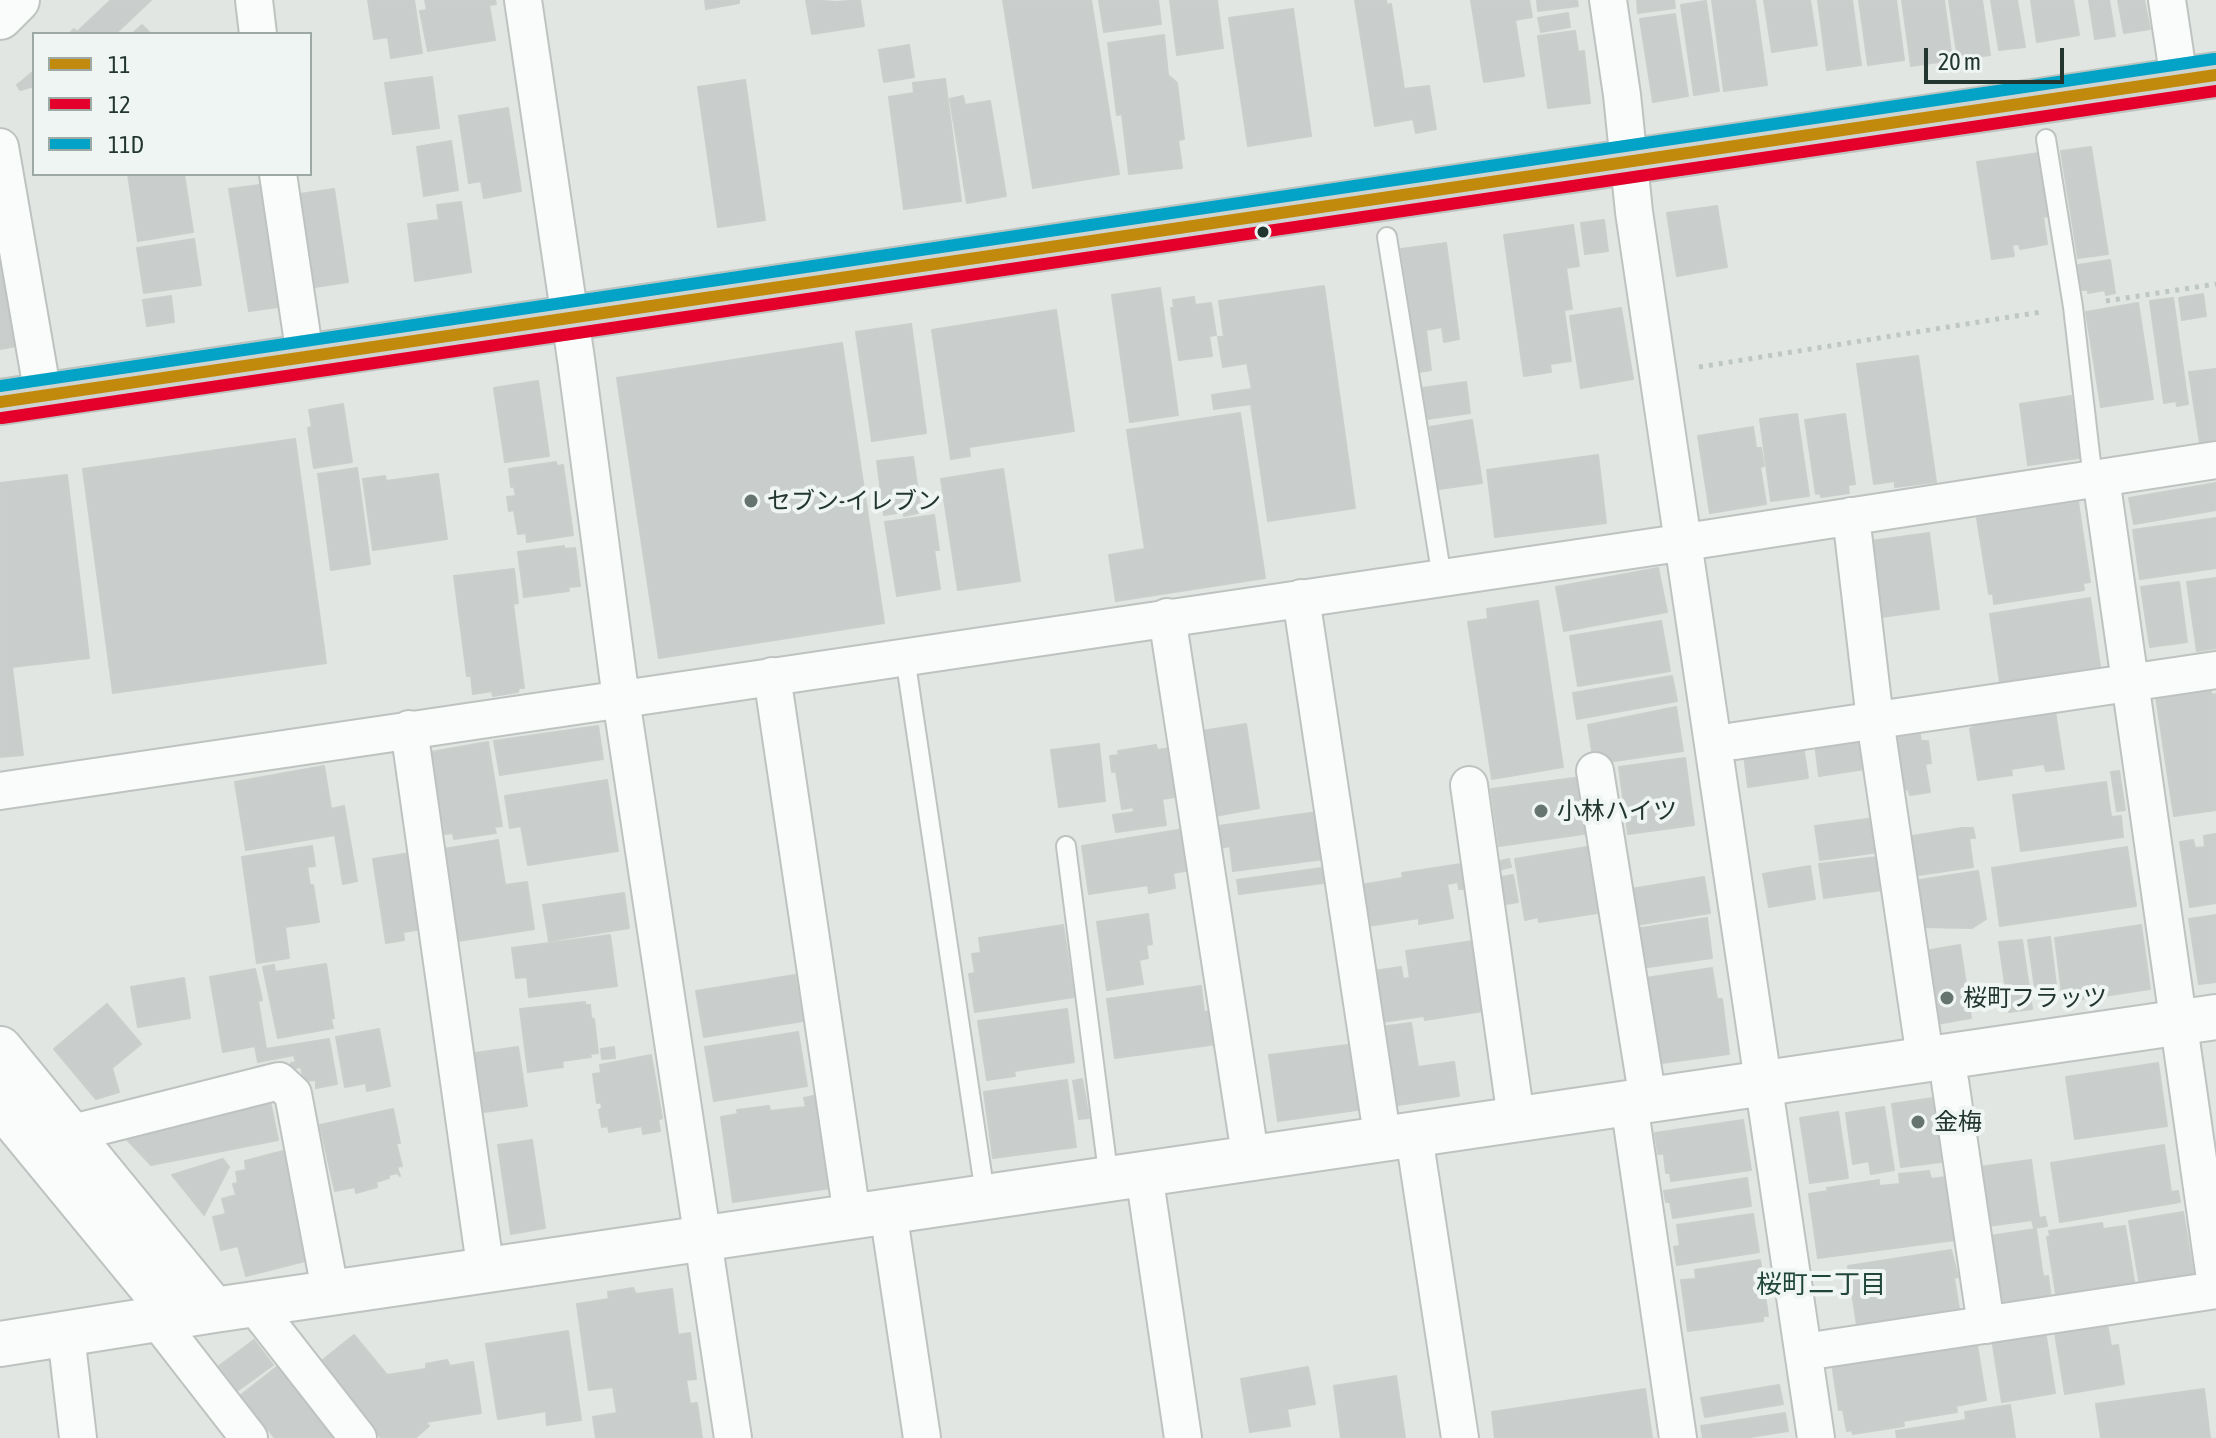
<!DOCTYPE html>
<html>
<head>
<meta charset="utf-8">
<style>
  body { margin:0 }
  #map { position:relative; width:2216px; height:1438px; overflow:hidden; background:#e1e6e3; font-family:"Asap Condensed",sans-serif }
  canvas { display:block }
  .legend { position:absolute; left:32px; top:32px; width:280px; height:144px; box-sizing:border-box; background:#eff5f2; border:2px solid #9da9a4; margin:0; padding:10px 14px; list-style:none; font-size:24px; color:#22362f }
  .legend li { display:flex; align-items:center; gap:16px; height:40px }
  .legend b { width:40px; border:2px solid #9da9a4 }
  .scale { position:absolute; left:1924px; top:48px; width:140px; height:36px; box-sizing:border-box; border:4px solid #22362f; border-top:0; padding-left:10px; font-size:24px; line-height:28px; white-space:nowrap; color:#22362f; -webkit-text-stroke:6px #eff5f2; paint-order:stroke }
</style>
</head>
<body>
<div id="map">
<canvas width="2216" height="1438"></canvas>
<ul class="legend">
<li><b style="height:10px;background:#c28a0c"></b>11</li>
<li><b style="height:10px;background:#e4002b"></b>12</li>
<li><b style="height:10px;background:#02a3c6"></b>11D</li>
</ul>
<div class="scale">20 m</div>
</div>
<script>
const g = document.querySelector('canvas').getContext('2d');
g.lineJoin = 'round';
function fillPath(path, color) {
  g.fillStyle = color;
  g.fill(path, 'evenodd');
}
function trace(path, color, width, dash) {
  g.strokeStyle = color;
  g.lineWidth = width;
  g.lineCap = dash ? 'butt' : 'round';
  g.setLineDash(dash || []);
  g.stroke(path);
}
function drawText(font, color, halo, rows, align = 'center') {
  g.font = font + ' "Asap Condensed","Noto Sans JP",sans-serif';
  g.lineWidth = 8;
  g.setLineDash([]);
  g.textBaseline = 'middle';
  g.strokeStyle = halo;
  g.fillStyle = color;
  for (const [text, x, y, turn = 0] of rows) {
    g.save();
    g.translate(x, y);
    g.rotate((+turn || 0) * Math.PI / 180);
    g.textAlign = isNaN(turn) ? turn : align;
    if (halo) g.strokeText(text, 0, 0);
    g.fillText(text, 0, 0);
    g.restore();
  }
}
const building = new Path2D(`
  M111,0H151L115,34H69L74,29L77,32Z
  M368,0H414L422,53L391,58L388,37L374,39Z
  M425,0H495L496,4L489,5L495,40L428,51L420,11L427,10Z
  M705,0H739V3L706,9Z
  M806,0L837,2L860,0L864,26L812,34Z
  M1003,0H1091L1119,174L1033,188Z
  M1099,0H1158L1161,24L1104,32Z
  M1170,0H1217L1223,48L1177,55Z
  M1355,0H1386L1387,5L1391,4L1404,89L1429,86L1436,129L1416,133L1413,119L1375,126Z
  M1471,0H1529L1532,17L1515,20L1524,76L1484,82Z
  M1537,0H1577L1578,6L1538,11Z
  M1637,0H1674L1675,8L1638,13Z
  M1712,0H1755L1767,85L1724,91Z
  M1764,0H1810L1817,45L1772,52Z
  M1818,0H1852L1861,65L1827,70Z
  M1859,0H1896L1904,60L1868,65Z
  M1902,0H1944L1952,60L1911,66Z
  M1949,0H1982L1990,55L1958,59Z
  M1991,0H2017L2025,47L1999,50Z
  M2031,0H2073L2079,35L2037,42Z
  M2089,0H2109L2115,36L2095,39Z
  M2118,0H2144L2150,29L2124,33Z
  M1706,1L1719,91L1694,95L1681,5Z
  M1293,9L1311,136L1248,146L1229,18Z
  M1568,13L1570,27L1541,32L1538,18Z
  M1675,14L1688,96L1653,102L1640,19Z
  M142,25L151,34H132Z
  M1575,31L1578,52L1584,51L1590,103L1548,108L1538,36Z
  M1164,35L1168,75L1177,83L1184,139L1178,140L1182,168L1129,174L1122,114L1117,115L1108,43Z
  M909,45L914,77L884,82L879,50Z
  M34,71V86L20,90L17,85Z
  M432,77L439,128L393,134L385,83Z
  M945,79L961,201L904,209L889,97L914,93L913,83Z
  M745,80L765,220L718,227L698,87Z
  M963,96L965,105L990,101L1006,196L967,203L950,99Z
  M508,108L521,191L484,198L481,181L469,183L459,116Z
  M451,141L458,190L424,196L417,147Z
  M2091,147L2108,254L2078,258L2061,151Z
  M2039,153L2048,216L2043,217L2047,244L2020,249L2019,244L2012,245L2014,256L1992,259L1977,162Z
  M128,174H184L193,232L138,241Z
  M260,185L278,307L249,311L229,189Z
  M334,189L348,282L315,287L300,194Z
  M461,202L471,272L415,281L408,224L439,220L437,205Z
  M1717,206L1727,267L1677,276L1667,213Z
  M1604,220L1608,251L1585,254L1581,223Z
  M1573,225L1579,266L1566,268L1572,309L1564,310L1571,361L1550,364L1551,372L1524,376L1504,235Z
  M194,239L201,285L144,293L137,248Z
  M0,241L17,346L0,349Z
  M1446,243L1459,339L1444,342L1442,327L1426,330L1431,370L1419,372L1401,249Z
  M2110,260L2115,293L2106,295L2105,290L2088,293V290H2082L2078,265Z
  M1324,286L1355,508L1268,521L1251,404L1214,409L1212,395L1252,389L1247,363L1223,367L1218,337H1224L1219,301Z
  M1160,288L1178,415L1130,422L1112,295Z
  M2203,294L2206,316L2182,320L2179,298Z
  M171,296L174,322L147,326L143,300Z
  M1194,297L1195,305L1211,303L1216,335L1209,336L1212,356L1179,360L1171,308H1174L1173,300Z
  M2173,298L2188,404L2177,406L2176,401L2164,403L2150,301Z
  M2138,303L2153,399L2101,407L2086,312Z
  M1621,308L1633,379L1581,388L1570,316Z
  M1056,310L1074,431L969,447L970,456L951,459L932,330Z
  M911,324L926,433L872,441L856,332Z
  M842,343L884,623L659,658L617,378Z
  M1918,356L1936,482L1895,487V481L1874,484L1857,364Z
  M2216,369V441L2200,443L2189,372Z
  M538,381L549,456L505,462L494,388Z
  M1466,382L1470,413L1427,419L1422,388Z
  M2071,396L2079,458L2028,465L2020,404Z
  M343,404L352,462L314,468L308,428L312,427L309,410Z
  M1240,413L1265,578L1116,601L1109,555L1145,549L1127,430Z
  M1797,414L1809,496L1771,501L1760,419Z
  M1845,414L1855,484L1848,485L1849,493L1821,497L1820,493L1816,494L1805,420Z
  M1472,420L1482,483L1439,489L1430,427Z
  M1753,427L1756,448H1761L1764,466L1760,467L1766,504L1710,513L1698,436Z
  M295,439L326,663L113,693L83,469Z
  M1598,455L1606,523L1495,537L1487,470Z
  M913,457L920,506L917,507L918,513L904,516L903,506L896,507L897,513L884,515L877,461Z
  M556,462L557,466L563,465L573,535L527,542L526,533L518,534L514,510L509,511L507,497L516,496L514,486L511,487L509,469Z
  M357,468L370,564L331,570L318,474Z
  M1003,469L1020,581L958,590L941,479Z
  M438,474L447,539L373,550L363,479L385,476L386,481Z
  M67,475L89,658L12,667L23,755L0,757V483Z
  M2216,483V510L2134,524L2129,498Z
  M2078,502L2090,582L2083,583L2084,590L1994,604L1993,593L1989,594L1977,518Z
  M934,515L939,550H934L940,589L897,596L885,522Z
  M2216,518V568L2140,579L2133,530Z
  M1929,533L1939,609L1881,617L1870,541Z
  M564,546V549L575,548L580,586L568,587L569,591L524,597L518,552Z
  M1658,568L1667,612L1564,631L1556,587Z
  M514,569L518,603L513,604L524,688H519L518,692L493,696L492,691L473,694L471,676H467L454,576Z
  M2216,578V648L2197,651L2187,582Z
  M2179,582L2187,642L2150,647L2141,587Z
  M2090,598L2101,673L2001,689L1990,614Z
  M1538,601L1563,767L1492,779L1468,622L1488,619L1487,609Z
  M1661,621L1670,671L1578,686L1570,636Z
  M1672,676L1677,701L1577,719L1573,693Z
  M2210,689L2212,695L2216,694V810L2174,816L2156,697Z
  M1676,707L1683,751L1594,764L1588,725Z
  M2055,711L2064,769L2046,771L2044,764L2011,769L2012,775L1978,780L1970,729L1979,722Z
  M1246,724L1259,808L1215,816L1202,731Z
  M1918,725L1921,741H1928L1931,763L1925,764L1930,792L1910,795L1908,789L1897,792L1888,730Z
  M598,726L603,759L500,775L494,741Z
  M1861,737L1865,769L1819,776L1815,744Z
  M488,742L502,826L494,827L496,833L454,839L453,833L445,834L431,752Z
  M1099,744L1105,801L1059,807L1051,750Z
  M1156,745L1157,750L1171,748L1177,791L1174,792L1175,797L1162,799L1166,825L1116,832L1113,815L1134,812L1133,807L1122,809L1116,771L1112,772L1110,756L1119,755L1118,751Z
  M1803,745L1808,778L1748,787L1744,755Z
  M1685,758L1694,825L1628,834L1619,767Z
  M324,766L331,809L344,806L357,881L343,884L335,835L246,850L235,782Z
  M2119,771L2125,810L2117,811L2111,772Z
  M1582,777L1590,833L1499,846L1491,789Z
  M607,780L618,851L528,865L521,826L510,828L505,796Z
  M2106,782L2111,817L2121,816L2123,837L2021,851L2013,795Z
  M1317,812L1324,859L1233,871L1230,846L1221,848L1219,826Z
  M1875,818L1879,852L1820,860L1815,826Z
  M1962,828H1973L1975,838H1969L1973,867L1912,876L1906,837Z
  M1184,829L1190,870L1173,873L1175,888L1149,893L1148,885L1089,894L1082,846Z
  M2216,834V903L2190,907L2180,842L2193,840L2195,848L2205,847L2204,836Z
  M498,840L505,885L527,882L534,929L458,941L444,849Z
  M312,846L315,866L307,867L310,885H313L319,922L285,927L289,958L257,963L242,857Z
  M1593,846L1604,912L1539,922L1538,917L1525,920L1515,859Z
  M2127,847L2136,906L2000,926L1992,868Z
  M410,853L422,929L403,932L404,940L386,943L373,859Z
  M1878,857L1882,890L1824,898L1819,864Z
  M1509,859L1511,867L1497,870L1496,862Z
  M1461,864L1465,889H1459L1458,882L1447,884L1453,918L1419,924V918L1368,926L1361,885L1403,878L1402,873Z
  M1810,866L1815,899L1769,907L1763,874Z
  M1329,867L1331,882L1239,894L1237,880Z
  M1978,871L1986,919L1972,928L1920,927L1913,881Z
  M1513,875L1518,902L1506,904L1502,877Z
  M1704,877L1710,913L1636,925L1631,889Z
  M624,893L629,928L549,941L543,905Z
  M1148,914L1152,944L1146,945L1148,958L1139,960L1143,984L1107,990L1097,922Z
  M2216,915V982L2199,984L2189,919Z
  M1707,918L1712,958L1641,968L1635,929Z
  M1063,925L1074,997L975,1012L969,974L975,973L972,954L981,953L979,938Z
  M2141,925L2150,989L2063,1002L2055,938Z
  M610,935L617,986L529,997L527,977L516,978L512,948Z
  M2050,937L2056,985L2035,988L2028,940Z
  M2022,940L2032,1009L2009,1012L1999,942Z
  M1473,941L1483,1011L1425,1020L1424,1016L1382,1022L1374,971L1401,967L1403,979L1410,978L1406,951Z
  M1960,945L1971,1018L1931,1025L1925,951Z
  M326,964L334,1018L331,1019L333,1028L278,1038L263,967L274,965L275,972Z
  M1712,968L1717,999H1722L1729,1054L1654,1064L1639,979Z
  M255,969L262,1000L258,1001L266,1049L329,1039L337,1084L316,1088V1080L304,1081L301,1067L291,1069V1063L296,1062L294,1055L258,1062L255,1046L223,1052L210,977Z
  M795,975L803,1021L704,1037L696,991Z
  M184,978L190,1018L138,1027L131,987Z
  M1201,986L1204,1012L1213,1011L1217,1044L1115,1058L1107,999Z
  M585,1002V1005H590L591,1018L594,1019L598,1053L590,1054L591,1057L562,1061L563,1067L528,1072L520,1009Z
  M107,1004L141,1044L112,1068L119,1092L96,1099L54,1049Z
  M1067,1009L1074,1062L1014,1071L1015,1076L987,1080L978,1021Z
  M1411,1023L1418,1067L1454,1062L1459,1096L1391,1106L1380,1027Z
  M379,1029L390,1086L367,1091L366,1083L345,1087L336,1037Z
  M798,1032L807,1086L714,1101L705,1047Z
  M1355,1044L1364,1109L1278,1121L1269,1055Z
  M518,1047L527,1106L484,1112L475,1053Z
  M614,1047L615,1058L602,1059L601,1049Z
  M651,1055L662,1118L658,1120L660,1131L643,1134L642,1126L609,1132L608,1126L602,1127L599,1110L602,1108L601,1102L597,1103L593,1074L601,1073L600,1065Z
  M2158,1063L2167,1126L2075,1139L2066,1077Z
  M1082,1079L1089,1118L1079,1119L1073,1081Z
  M1067,1080L1076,1147L993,1158L984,1092Z
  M818,1095L831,1188L733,1202L721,1117L738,1114L737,1110L769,1106L770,1111L806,1107L804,1098Z
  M1933,1098L1941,1162L1901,1167L1892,1104Z
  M270,1101L278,1140L151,1165L119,1131Z
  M1884,1107L1894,1170L1871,1174L1869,1161L1853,1164L1846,1113Z
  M393,1109L400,1143H396L402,1166L397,1167L400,1176L397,1173L389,1175V1178L376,1182L377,1187L356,1193L355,1187L335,1191L320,1125Z
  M1838,1112L1848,1178L1810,1183L1800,1118Z
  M1743,1120L1751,1170L1671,1181L1670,1173H1666L1664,1154H1658L1655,1133Z
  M532,1140L545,1228L511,1234L498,1145Z
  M2164,1145L2171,1192L2178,1191L2180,1202L2060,1222L2051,1163Z
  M283,1151L309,1260L246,1276L238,1246L221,1250L213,1217L226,1214L222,1199L236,1195L233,1184L238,1183L236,1172L246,1170L245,1161Z
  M223,1159L229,1167L204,1215L172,1175Z
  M2031,1160L2039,1218L2045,1217L2047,1226L2034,1228L2032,1220L1988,1226L1979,1167Z
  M1929,1171L1931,1179L1947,1177L1955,1240L1818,1258L1809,1194L1828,1191L1827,1188L1879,1180V1186L1900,1184L1899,1174Z
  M1747,1178L1751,1206L1673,1218L1670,1202H1666L1664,1191Z
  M2183,1212L2194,1277L2140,1286L2129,1221Z
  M1753,1214L1759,1252L1677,1265L1674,1247L1680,1246L1677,1225Z
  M2102,1223L2103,1229L2125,1226L2135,1287L2057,1300L2047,1237L2050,1236L2049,1231Z
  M2036,1229L2043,1277L2048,1276L2051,1299L2000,1307L1990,1236Z
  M1951,1250L1958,1277L1954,1278L1959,1309L1857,1325L1848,1266Z
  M1760,1260L1768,1316H1763V1321L1688,1331L1681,1280L1696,1279L1695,1270Z
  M633,1288L636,1294L672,1289L678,1335L690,1333L696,1379L686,1380L690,1404L697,1403L702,1438H596L593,1417L617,1413L613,1387L589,1390L577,1304L609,1299L608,1292Z
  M2106,1318L2111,1346L2118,1345L2124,1384L2065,1394L2054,1327Z
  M568,1331L581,1420L547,1425L546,1411L498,1419L486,1344Z
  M2045,1331L2055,1393L2002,1402L1992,1339Z
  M354,1335L387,1375L426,1369V1364L447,1360L450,1366L473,1362L481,1413L426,1422L429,1426L415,1438H381L319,1363Z
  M254,1340L273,1365L237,1391L219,1366Z
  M1977,1345L1986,1400L1956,1406L1957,1412L1903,1421L1904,1426L1853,1434L1852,1430L1847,1431L1843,1410H1839L1832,1363L1861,1358L1862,1363Z
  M278,1366L334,1438H275L241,1395Z
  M1308,1367L1315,1404L1287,1409L1290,1426L1250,1432L1241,1379Z
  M1396,1376L1405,1438H1341L1334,1386Z
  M1779,1385L1783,1404L1705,1417L1701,1398Z
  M1645,1389L1652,1438H1495L1492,1412Z
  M2204,1389L2210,1438H2101L2096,1404Z
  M2010,1405L2015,1438H1897L1896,1431L1966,1420L1965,1412Z
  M1785,1413L1788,1431L1744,1438H1703L1701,1426Z`);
fillPath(building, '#c9cdcb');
trace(building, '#cacfcc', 2);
const lane = new Path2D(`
  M2046,139L2073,307L2093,480
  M1387,237L1442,578
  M905,657L982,1174
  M1066,846L1109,1180`);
const street = new Path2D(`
  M254,0L258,34
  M523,0L576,359L621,699L733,1438
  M1608,0L1622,95L1634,212L1816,1438
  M2167,0L2179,80
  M0,147L43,395
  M278,174L305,356
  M2101,478L2216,1286
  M1851,516L1875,720L1922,1037
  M1301,598L1379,1115
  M1167,617L1247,1135
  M772,676L849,1195
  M409,729L483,1251
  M1735,741L2216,670
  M1595,771L1648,1100
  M1469,785L1513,1097
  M0,791L1666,545L2216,460
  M1950,1081L1986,1325
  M1629,1103L1678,1438
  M69,1134L279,1081L293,1094L327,1274
  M1414,1136L1460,1438
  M1144,1174L1183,1438
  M888,1211L922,1438
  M254,1305L358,1438
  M158,1321L249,1438
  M66,1335L78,1438
  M1824,1349L2216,1290`);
const secondary = new Path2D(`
  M0,17L17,0
  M0,1049L214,1310
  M0,1103L177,1318
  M0,1344L214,1310L2216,1017`);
const primary = new Path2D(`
  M0,402L2216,75`);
trace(lane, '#bec3c0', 22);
trace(street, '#bec3c0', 40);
trace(secondary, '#bec3c0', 48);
trace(primary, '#bcc3bf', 48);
trace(new Path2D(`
  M2106,301L2216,284
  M1699,367L2041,312`), '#bfc7c4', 5, [4, 6]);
trace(lane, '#fafbfb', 18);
trace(street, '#fafbfb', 36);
trace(secondary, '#fafbfb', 44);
trace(primary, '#cdd3d1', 44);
trace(new Path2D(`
  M0,402L2216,75`), '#c28a0c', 12);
trace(new Path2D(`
  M2,418L2216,91`), '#e4002b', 12);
trace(new Path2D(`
  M0,386L2214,59`), '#02a3c6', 12);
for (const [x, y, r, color] of [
  [1263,232,7,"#22362f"],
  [751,501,8,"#65746e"],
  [1541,811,8,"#65746e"],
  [1947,998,8,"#65746e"],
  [1918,1122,8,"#65746e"]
]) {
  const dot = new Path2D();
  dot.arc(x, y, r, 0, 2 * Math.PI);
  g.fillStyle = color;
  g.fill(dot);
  trace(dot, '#eff5f2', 3);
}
drawText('24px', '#22362f', '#eff5f2', [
  ["セブン-イレブン",767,501],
  ["小林ハイツ",1557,811],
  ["桜町フラッツ",1963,998],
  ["金梅",1934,1122]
], 'left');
drawText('26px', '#20463a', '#eff5f2', [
  ["桜町二丁目",1821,1285]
]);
</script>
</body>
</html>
